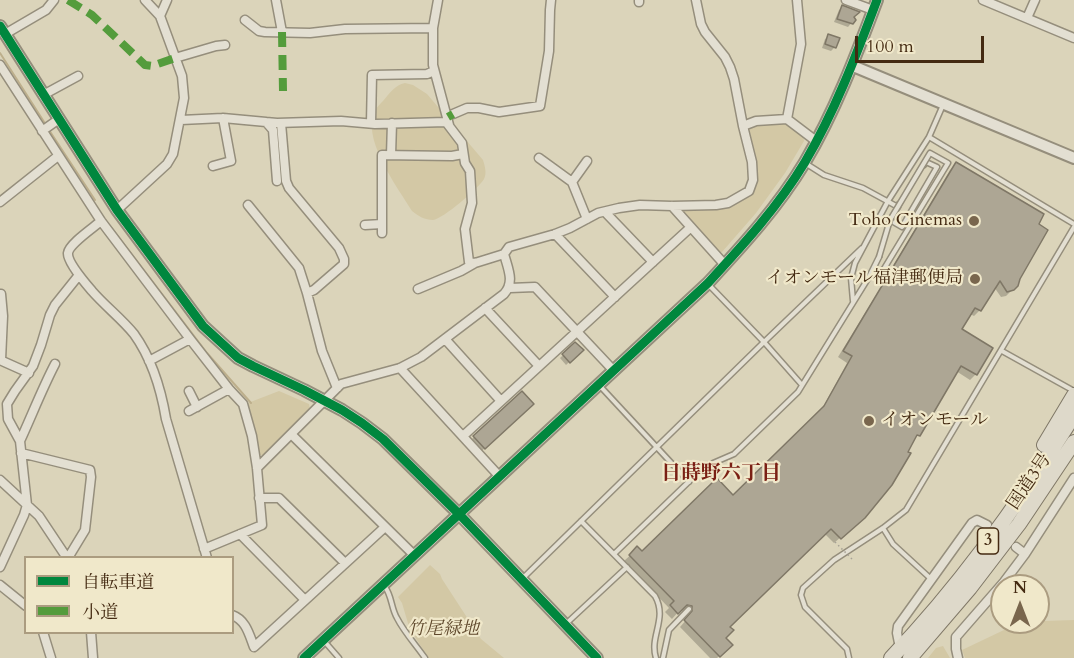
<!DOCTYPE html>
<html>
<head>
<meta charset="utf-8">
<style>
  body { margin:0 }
  #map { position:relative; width:1074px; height:658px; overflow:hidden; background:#dbd4ba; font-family:Cardo,"Noto Serif JP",serif }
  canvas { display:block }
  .legend { position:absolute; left:24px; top:556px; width:210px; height:78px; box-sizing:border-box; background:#f0e8ca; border:2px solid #ab9c80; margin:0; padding:8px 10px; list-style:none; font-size:18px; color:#442a12 }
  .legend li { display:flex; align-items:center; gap:12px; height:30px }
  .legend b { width:30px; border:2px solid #ab9c80 }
  .north { position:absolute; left:990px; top:574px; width:60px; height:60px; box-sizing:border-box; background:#f0e8ca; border:2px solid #ab9c80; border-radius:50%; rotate:0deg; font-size:16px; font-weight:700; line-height:24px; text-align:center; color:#442a12 }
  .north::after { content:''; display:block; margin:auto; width:21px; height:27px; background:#79664d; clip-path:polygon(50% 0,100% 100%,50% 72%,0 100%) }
  .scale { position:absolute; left:855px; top:36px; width:129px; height:27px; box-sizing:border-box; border:3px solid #442a12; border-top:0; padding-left:8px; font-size:18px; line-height:21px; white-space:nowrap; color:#442a12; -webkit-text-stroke:4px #f0e8ca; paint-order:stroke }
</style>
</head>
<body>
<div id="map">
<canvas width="1074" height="658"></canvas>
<ul class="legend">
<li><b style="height:8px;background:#00873e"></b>自転車道</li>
<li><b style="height:8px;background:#549c3c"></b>小道</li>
</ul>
<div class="north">N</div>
<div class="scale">100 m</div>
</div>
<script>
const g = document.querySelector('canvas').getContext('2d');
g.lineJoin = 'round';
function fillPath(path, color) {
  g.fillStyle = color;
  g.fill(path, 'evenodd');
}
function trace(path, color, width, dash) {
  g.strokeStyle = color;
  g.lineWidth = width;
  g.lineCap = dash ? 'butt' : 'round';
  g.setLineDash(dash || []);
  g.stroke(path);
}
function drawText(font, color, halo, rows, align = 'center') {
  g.font = font + ' Cardo,"Noto Serif JP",serif';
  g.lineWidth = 4.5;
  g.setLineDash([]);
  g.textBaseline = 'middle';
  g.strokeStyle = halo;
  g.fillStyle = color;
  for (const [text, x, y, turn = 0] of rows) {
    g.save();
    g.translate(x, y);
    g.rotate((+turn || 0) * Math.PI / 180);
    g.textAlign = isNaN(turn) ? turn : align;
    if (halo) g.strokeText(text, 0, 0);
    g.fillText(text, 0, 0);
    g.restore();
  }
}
fillPath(new Path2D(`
  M405,83L413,85L427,94L483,160C485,167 487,173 484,179C479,188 443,219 433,220C425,220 418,216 412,211C398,188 365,144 373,116C374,110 379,105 383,101C390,93 395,85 405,83Z
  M785,124L803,136L804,141L785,173L756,213L722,252L719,253L683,213L684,210C695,210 707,211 718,209C729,207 753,196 757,185C760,173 752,142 749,128L752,125Z
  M279,391L309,404L310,410L263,455H259L248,403Z
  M430,565L440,574L442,579L481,639L504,658H429L410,630L402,603L398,597Z
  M1074,620V658H965L962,650L1004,630L1044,621Z
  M943,646L950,658H928L936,648Z`), '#d3c8a5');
fillPath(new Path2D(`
  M843,7L854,20L848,27L834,22L839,10Z
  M829,36L835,47L831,51L822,48L825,39Z
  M956,164L1018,278L1017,285L1006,296L1001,297L994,287L980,310L974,316L970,314L960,330L976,374L970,380L956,371L918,435L913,441L857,523L834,543L824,533L728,627L724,638L731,645L717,658H710L680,627L687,619V612L680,610L672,619L665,612L669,608L624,561L637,549L642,553L733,497L819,414L847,363L838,357L881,287L888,279L886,278L950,170Z
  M575,344L582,350L566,365L560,358Z
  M525,412L476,456L466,445L474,437Z`), '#0003');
trace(new Path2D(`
  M0,53L46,125
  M49,130L95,200
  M111,227L207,353L251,403`), '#bdaf8c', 2);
const building = new Path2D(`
  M842,5L860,12L854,17L856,20L853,24L837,19Z
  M828,34L840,38L836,48L825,44Z
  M956,162L1044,214L1039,224L1048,230L1020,279L1018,286L1014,290L1007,292L1000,281L981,311L975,308L962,329L993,348L977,375L961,366L920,436L917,435L908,452L911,453L892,485L865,518L841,539L831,529L730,627L734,630L726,638L733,645L720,657L684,620L692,611V606L687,605L678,614L670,605L674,601L629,555L637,546L642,551L717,478L733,495L824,406L852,356L843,351L886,279L895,283L898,281V276L890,272Z
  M575,342L584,350L570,363L562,354Z
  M522,391L534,404L485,449L473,436Z`);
fillPath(building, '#ada694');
trace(building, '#7f7766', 1.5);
const service = new Path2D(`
  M929,137L1074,224
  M805,163L824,175L863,188L898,207L899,204
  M890,220L902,227L937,167L926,162L924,165
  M708,284L764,342L802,385
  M853,301L851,278L855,263L888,201L929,137L943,105
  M1002,351L1074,391
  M600,386L689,482
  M581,521L655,596C668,619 649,636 656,658
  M883,528L893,544L931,579
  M614,554L704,467L734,454L798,392L869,277L879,257
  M523,578L764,342L862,248
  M385,587C392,596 391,608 397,618C404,632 416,645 425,658
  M569,621L627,567
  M325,642L339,658
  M663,658L669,630L689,609
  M849,658L847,649L805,607L801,595L803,588L834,560L883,528L906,510L1074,227`);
const minor = new Path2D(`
  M145,0L160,16
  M276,0L282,32
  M438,0L433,28V65L449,125
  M639,0V2
  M846,0L873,10
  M983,0L1074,38
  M1027,18L1035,0
  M245,20L259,31L265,32L310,33L345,29L433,28
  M5,34L46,10L54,0
  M175,58L216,46L225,45
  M0,65L101,221L190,339L229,389L243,404L252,436L257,468L262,525L204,549
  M43,95L78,76
  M453,114L467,108H479L499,112L540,106L549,51L550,10L551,0
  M787,119L801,44L797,0
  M181,120L223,118L266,122L273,130L277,181
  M266,122L277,123L341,121L375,124L446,122L462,143L465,163L470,171L472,203L465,229L469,262L475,263L504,254
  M281,123L286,181L289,188L339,248L344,259V264L314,290L307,293
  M371,123L372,75L427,74L434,71
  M743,126L756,121L787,119L816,141
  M42,131L59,119
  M391,155L392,123
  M539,158L572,182
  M213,166L231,161L223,118
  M0,202L58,156
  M248,205L299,268L307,293L322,351L337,388
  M672,206L725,265
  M117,210L167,164L173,154L184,98L182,76L160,16L167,0
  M605,212L653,262
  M587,219L572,182L587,161
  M101,221C93,228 69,244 68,253C67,262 86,284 92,291C105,306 122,319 134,334C152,359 161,389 166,419L207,558
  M365,225L382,224
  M382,233V155L452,156L463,154
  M555,234L615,297
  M510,288L535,287L614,371
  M418,289L461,271L475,263
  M1,294L3,316L1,360
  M485,308L539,366
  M445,339L501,401
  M0,360L29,373
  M149,361L190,339
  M400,368L500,477
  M189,391L197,407
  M189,411L229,389
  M291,434L414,555
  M463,436L691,227
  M20,441C32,415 42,389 55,364
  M21,453L90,470L91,477L85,530L68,558
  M257,468L341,384L400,368L421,357L504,294C515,282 508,269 504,254L509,247L555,234L570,228L598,213L619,208L640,205L672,206L716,205L728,203L749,191L753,180L752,162L743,126L734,79L730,67L725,57L705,32L701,24L696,0
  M0,480L39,516L67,558
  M259,498H279L345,563
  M240,534L305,600
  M1016,547L1025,554
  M0,567L24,515L27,505L20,441L8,419L7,404L15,391L33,366L41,345L50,315L55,305L79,275
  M0,585L26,606
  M232,615C246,620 249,634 254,647L385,527
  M43,632L51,658
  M91,632L93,658
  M900,648L897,633L898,626L972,523L977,520L987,525
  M958,658L956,649V637L1004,582L1025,554L1074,478`);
const tertiary = new Path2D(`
  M0,26L117,210L203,326L238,358L253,366L304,390L342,410L362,423L383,439L459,514L597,658
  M853,66L1074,158
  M304,658L708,283C743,245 778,207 805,162C835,111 856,56 877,0`);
const trunk = new Path2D(`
  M1044,445L1074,395
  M891,658C961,585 1021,501 1074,415
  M910,658L970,588L1019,524L1074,442`);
trace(service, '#958e7c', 7);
trace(minor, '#958e7c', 11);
trace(tertiary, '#958e7c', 14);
trace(trunk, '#7f7766', 16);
trace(service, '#e3dfd2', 4);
trace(minor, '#e3dfd2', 8);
trace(tertiary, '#e3dfd2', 10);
trace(trunk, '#ded9ca', 14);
const serviceBridge = new Path2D(`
  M879,257L890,220L930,153L948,163L882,272L895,279`);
trace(serviceBridge, '#958e7c', 7, []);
trace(new Path2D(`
  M835,542L853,560`), '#a6a195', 1.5, [1.5, 3]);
trace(serviceBridge, '#e3dfd2', 4);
trace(new Path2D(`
  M68,0L92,15L145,65L152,66L175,58
  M282,32L283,91
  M448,117L453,114`), '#549c3c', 8, [15, 8]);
trace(new Path2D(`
  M0,26L117,210L203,326L238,358L253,366L304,390L342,410L362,423L383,439L459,514L597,658
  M304,658L708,283C743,245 778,207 805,162C835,111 856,56 877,0`), '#00873e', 9);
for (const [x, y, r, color] of [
  [974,221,6,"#79664d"],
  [975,279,6,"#79664d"],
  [869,421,6,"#79664d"]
]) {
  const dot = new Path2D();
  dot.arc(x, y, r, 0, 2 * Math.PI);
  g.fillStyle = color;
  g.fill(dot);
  trace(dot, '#f0e8ca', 2);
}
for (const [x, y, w] of [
  [988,541,21]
]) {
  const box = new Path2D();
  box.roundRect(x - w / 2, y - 13, w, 26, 4.5);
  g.fillStyle = '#f0e8ca';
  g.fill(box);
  trace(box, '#442a12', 1.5);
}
drawText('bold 16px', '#442a12', null, [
  ["3",988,541]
]);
drawText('18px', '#442a12', '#f0e8ca', [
  ["Toho Cinemas",962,221],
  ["イオンモール福津郵便局",963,279],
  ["イオンモール",881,421,"left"]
], 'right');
drawText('18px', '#442a12', '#f0e8ca', [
  ["国道3号",1030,482,-56]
]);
drawText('italic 18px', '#5f482c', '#f0e8ca', [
  ["竹尾緑地",443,630]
]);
drawText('bold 20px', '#7a1f14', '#f0e8ca', [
  ["日蒔野六丁目",721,474]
]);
</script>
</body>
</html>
